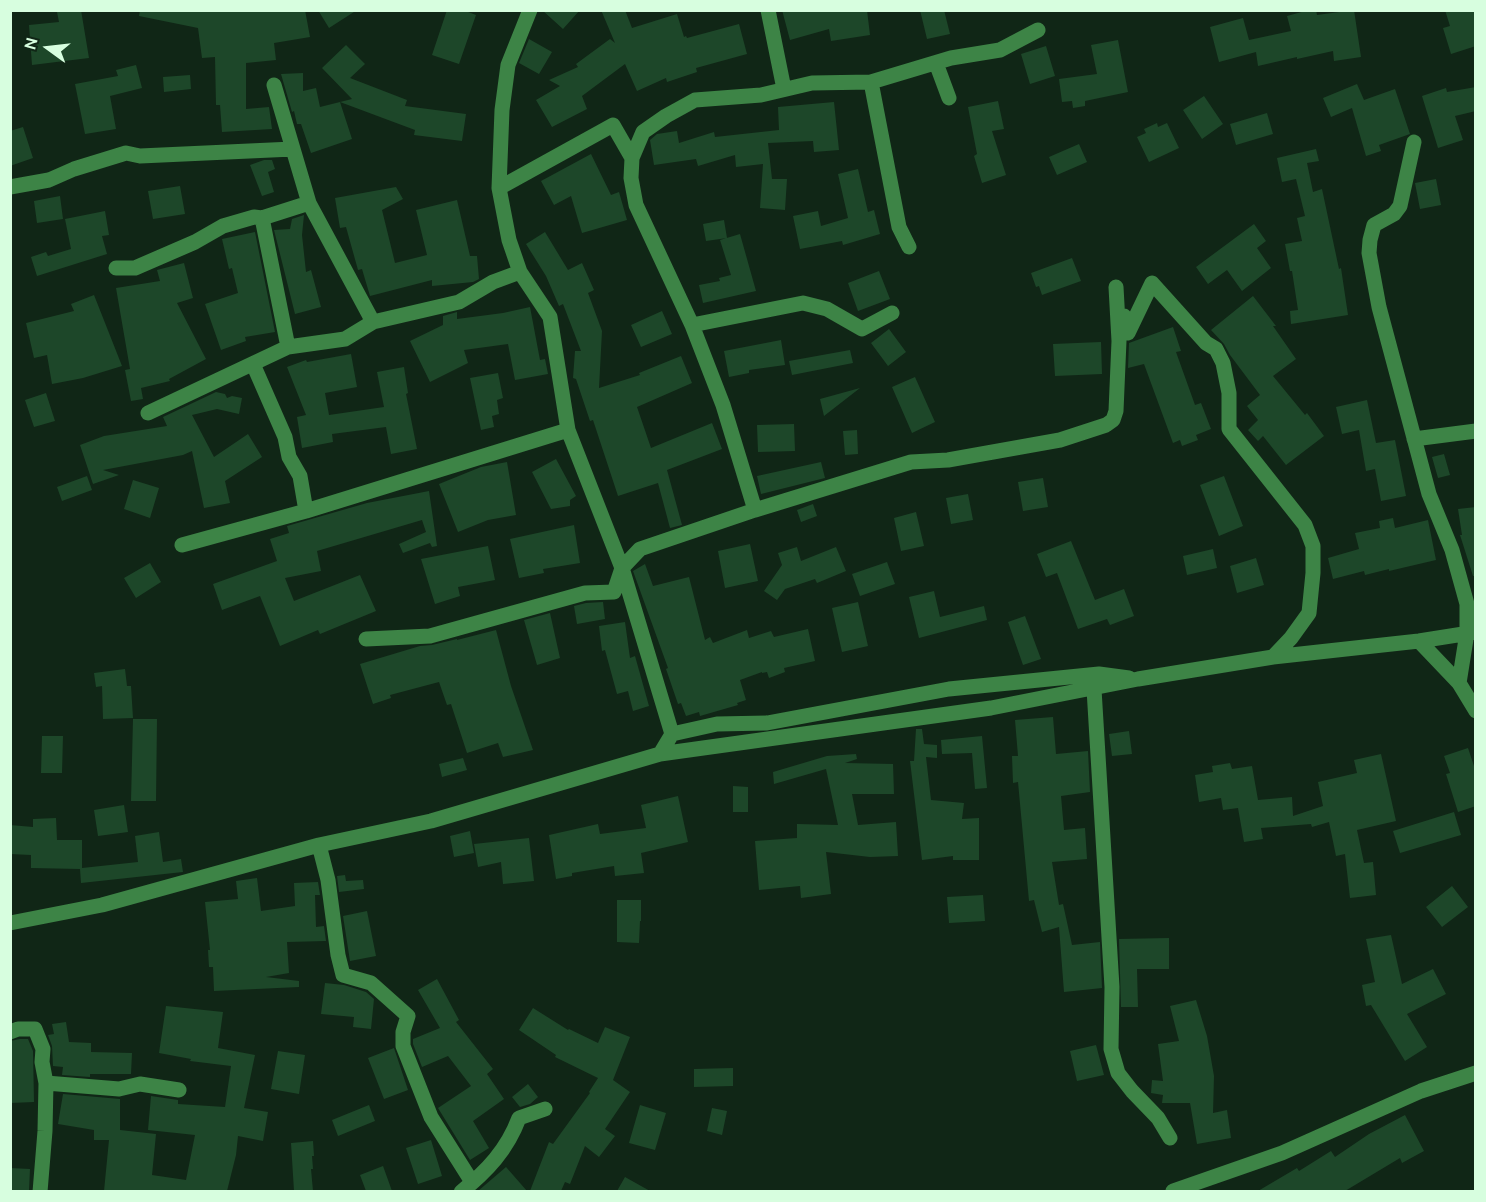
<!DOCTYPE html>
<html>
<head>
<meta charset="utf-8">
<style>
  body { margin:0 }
  #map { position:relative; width:1486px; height:1202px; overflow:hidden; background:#102616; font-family:Ubuntu,sans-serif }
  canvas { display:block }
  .frame { position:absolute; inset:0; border:12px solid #d7fedf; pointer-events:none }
  .north { position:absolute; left:18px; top:18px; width:60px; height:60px; -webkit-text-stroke:4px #102616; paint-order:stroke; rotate:285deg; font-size:16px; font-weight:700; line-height:24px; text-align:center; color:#d7fedf }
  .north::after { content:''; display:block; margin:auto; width:21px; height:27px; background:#d7fedf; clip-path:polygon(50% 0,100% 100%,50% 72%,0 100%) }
</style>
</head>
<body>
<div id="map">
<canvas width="1486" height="1202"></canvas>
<div class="frame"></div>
<div class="north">N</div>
</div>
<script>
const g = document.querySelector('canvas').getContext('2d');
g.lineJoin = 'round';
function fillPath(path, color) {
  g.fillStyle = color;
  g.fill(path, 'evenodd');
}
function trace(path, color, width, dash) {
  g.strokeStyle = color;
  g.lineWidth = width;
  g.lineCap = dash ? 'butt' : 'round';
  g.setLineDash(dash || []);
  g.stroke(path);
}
fillPath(new Path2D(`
  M65,10H81L89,58L32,65L29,25L59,22L57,12Z
  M140,10H305L310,37L274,43L276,60L246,63V109L269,107L272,129L222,132L220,105H216L215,57L202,58L198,28L139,16Z
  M318,10H357L329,28Z
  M447,10H463L476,15L459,64L432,55Z
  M542,10H580L563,29Z
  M601,10H625L632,28L677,14L684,37L686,36L687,38L739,24L747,54L696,68L697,72L667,82L666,78L637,91L625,64L582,96L587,109L552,127L536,100L560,86L549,80L578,67L576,64L610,39L615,43Z
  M782,10H867L870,35L831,41L829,29L790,40Z
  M920,10H944L950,34L927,39Z
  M1309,10H1316L1317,15L1354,10L1361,57L1334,61L1333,51L1297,59V57L1258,66L1256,52L1219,62L1210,27L1243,18L1249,40L1291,31L1287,16Z
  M1445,10H1476V46L1451,54L1443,28L1450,26Z
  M529,39L552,52L539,74L519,63Z
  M1118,40L1128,92L1085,101V106L1073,108L1072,101L1062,102L1059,79L1097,74L1091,45Z
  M346,45L365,64L350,78L407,100L405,106L466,114L462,141L414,135L415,130L340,102L352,139L311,153L301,124H297L294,111L292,112L281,74L303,73V91L316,88L320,107L352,99L322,68Z
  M1046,46L1055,76L1030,84L1021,54Z
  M136,65L142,88L110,96L116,129L85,134L75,84L118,76L116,70Z
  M190,75L191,89L164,92L163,77Z
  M1357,84L1364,100L1395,89L1410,134L1379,145L1381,151L1366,156L1352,108L1331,117L1323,98Z
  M1476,87V111L1455,116L1463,140L1438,148L1422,96L1446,88L1447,92Z
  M1204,96L1223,124L1202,139L1183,110Z
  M998,101L1004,129L992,131L1006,175L982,183L974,156L977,154L968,107Z
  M834,102L839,150L814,152L813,141L768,143L772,179H787L785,210L760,208L763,164L736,167L735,155L698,166L696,159L654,165L650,140L657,134L677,131L679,143L714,132L715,137L779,130L778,107Z
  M1267,113L1273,134L1236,145L1230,124Z
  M1157,123L1158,127L1167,123L1179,148L1149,162L1137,137L1146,133L1144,129Z
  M23,127L33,158L10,166V131Z
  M1079,144L1087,162L1057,175L1049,157Z
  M1316,149L1319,161L1307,163L1313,192L1322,189L1339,269L1341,268L1348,315L1291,324L1290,311L1298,310L1292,271H1290L1285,244L1302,241L1297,218L1305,216L1296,179L1282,182L1277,158Z
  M591,154L611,195L619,192L627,220L582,233L571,196L554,205L541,181Z
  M264,160H272L275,169L268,172L274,192L262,196L250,165Z
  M858,169L868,212L874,210L880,234L843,245L842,241L800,249L793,216L818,211L821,226L848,218L838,174Z
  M1436,179L1441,205L1420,209L1415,183Z
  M180,186L185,214L153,219L148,191Z
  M396,187L403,199L382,210L395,263L427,255L416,210L457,200L470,256H477L479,279L473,282L432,286V280L370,296L362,269L358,270L346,227L340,228L335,198Z
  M60,196L63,219L37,223L34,201Z
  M105,211L109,235L102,236L107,254L37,276L31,257L46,252L48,256L71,249L65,219Z
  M304,215L302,235L306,272L311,270L321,307L295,314L274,230L290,229L292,219Z
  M724,220L727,238L706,241L703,224Z
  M1254,224L1266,241L1257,248L1271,268L1242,291L1227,270L1208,284L1196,267Z
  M255,232L275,332L245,337L246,341L221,350L205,304L238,293L232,268L229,269L222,239Z
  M545,232L568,270L582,263L594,290L588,293L602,331L599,388L640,375L639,373L681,356L692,383L637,407L651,448L712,423L722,449L667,470L682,525L670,528L658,483L618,496L593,420L590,421L576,379L573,378L575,351H581L563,304L559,306L546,276L526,244Z
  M740,234L756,291L703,303L699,285L720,281L719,278L731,275L720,240Z
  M1072,258L1081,281L1042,295L1039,286L1036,287L1031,273Z
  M184,263L193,298L177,303L206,359L169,379L170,381L141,388L143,399L131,401L125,370L130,369L116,288L160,281L157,270Z
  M879,271L890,299L858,311L848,283Z
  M94,295L122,366L83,378L52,384L47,355L34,358L26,323L74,311L71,304Z
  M1253,296L1276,326H1273L1296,359L1273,376L1305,415L1307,413L1324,436L1286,465L1263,436L1258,441L1248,430L1258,420L1247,406L1260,395L1230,355L1224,344L1211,330Z
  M530,307L540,360L545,359L548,374L515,380L508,344L464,350L468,363L430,382L410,341L443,325V316L457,312V319L503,313Z
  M662,311L672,334L641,347L631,325Z
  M1173,327L1181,351L1176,352L1195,405L1201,403L1211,429L1196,435L1198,440L1182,446L1180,440L1173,443L1144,364L1128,368L1129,343Z
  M889,329L906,352L888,366L871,343Z
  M781,340L785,365L749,370V373L729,377L724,351Z
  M1101,342L1102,374L1055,376L1053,344Z
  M850,350L853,363L792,375L789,361Z
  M351,354L357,387L325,393L329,415L384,407L377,372L404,367L408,393L406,394L417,449L391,454L386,427L332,434L333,442L302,448L297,417L306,415L287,367L306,360L307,362Z
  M498,373L503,398L497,400L499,414L492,416L494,427L481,430L470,378Z
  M915,377L935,422L912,433L892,387Z
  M860,388L824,416L820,399Z
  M216,392L225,394L227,398L232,396L242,398L239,414L217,409L192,415L214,457L248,434L262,457L225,481L230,503L204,508L192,451L183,455L103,470L119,475L93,484L80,445L104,436L167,426L163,417Z
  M46,393L55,421L34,427L25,400Z
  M1367,400L1376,443L1395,440L1406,496L1381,501L1375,469L1366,471L1359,430L1342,434L1336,407Z
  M794,424L795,451L758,452L757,425Z
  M857,430L858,454L845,455L843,431Z
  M1444,454L1450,475L1438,478L1432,457Z
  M556,459L576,496L570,500V506L551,509L532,472Z
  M507,462L516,515L488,520L458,532L439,484L481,467Z
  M821,462L825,478L761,494L757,476Z
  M87,476L92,490L62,501L57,487Z
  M1224,476L1243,526L1219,536L1200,485Z
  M1043,478L1048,507L1023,511L1018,482Z
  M133,480L159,488L150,518L124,509Z
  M429,491L437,546L432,547L430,543L403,553L399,544L426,532L422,520L317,551L321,571L285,578L294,601L360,575L376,611L320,634L318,630L280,646L260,596L222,610L213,584L277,561L270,539L289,533L287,526L367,503Z
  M968,494L973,520L951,524L946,498Z
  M813,504L817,516L801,522L797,510Z
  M1476,507V576H1473L1460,535H1462L1458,509Z
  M916,512L924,546L901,551L894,518Z
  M1393,518L1395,528L1428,520L1436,560L1389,571V569L1365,575L1364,571L1333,579L1328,558L1359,549L1355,533L1380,528L1379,521Z
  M574,525L580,563L543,569L544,573L519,578L510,539Z
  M1071,541L1095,600L1124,589L1134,616L1110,625L1107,619L1078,629L1057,573L1046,577L1037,554Z
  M750,544L758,581L725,588L718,551Z
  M488,546L495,580L458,587L460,596L435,604L421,559Z
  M797,547L801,561L836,547L846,571L817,583L815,579L785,589L777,600L764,591L782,565L778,553Z
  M1213,549L1217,568L1187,575L1183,556Z
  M1256,558L1264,585L1237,593L1230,566Z
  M887,562L895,584L860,596L852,574Z
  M150,563L161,582L136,598L124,578Z
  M645,564L653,586L689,577L705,640L710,637L713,643L747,630L749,638L771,631L774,637L808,629L815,661L784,668L785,672L769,678L767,672L762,673V672L740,680L746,700L737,703L738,705L700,716L699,712L686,716L681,703L678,704L666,669L668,668L633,571Z
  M934,591L940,617L984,606L987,620L919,638L909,597Z
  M603,602L605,619L577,624L574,606L586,603Z
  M858,602L868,646L842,652L832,608Z
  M550,613L560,658L537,665L524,620Z
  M1025,616L1041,659L1023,665L1008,622Z
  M625,622L630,658L635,656L649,706L633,711L628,691L617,694L605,650L602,651L599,626Z
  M496,630L511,686L533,750L503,757L498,743L467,753L451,704L447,705L439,682L390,695L391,698L373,704L360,664L420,646L432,645L457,639V640Z
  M125,669L127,686H131L133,718L103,719L102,686L96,687L94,673Z
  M1053,717L1056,754L1088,751L1090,792L1061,796L1064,830L1085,828L1087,859L1052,862L1059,905L1063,904L1072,945L1100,942L1102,988L1064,992L1059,927L1042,932L1034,900L1029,901L1018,782L1013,783L1012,756H1018L1015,720Z
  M133,719H157L156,801H131Z
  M916,729H922L924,744L937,745V758L926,757L931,800L964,803L962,819L979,818V860H953V856L922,860L910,761H914Z
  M1129,731L1132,754L1112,756L1109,734Z
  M42,736H63L62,773H41Z
  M982,736L987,788L975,789L972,753L942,754L941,740Z
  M1468,748L1476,772V806L1458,812L1446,774L1450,773L1444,756Z
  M856,754L857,759L845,763L893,764L894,794H852L858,825L896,822L898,856L870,857L826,852L831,894L801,898L800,886L759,890L755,841L797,838V824L838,825L826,769L774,784L773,772L827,756Z
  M1381,754L1396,821L1357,830L1364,863L1373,862L1376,895L1350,898L1345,854L1336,856L1329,822L1312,827L1311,824L1261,828L1263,839L1244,842L1238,808L1223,810L1221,798L1199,802L1195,775L1213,772L1212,766L1230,763L1232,769L1252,766L1258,800L1292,797L1293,816L1323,806L1318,782L1357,773L1354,760Z
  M463,758L467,770L442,777L439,764Z
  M733,786L748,787V812H733Z
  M678,796L688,842L641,853L644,873L615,876L614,866L572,873V876L556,879L549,835L598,824L600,834L646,828L641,805Z
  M124,805L128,832L98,836L94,810Z
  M1454,812L1461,835L1400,853L1393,831Z
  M56,818L57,840H82V868L138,862L135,836L159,832L163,862L181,859L183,872L81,883L80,869L31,868V855L10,854V825L33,827V819Z
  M470,831L474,853L454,857L450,836Z
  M529,838L534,881L503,884L501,862L478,867L474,844Z
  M345,875L346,881L363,880L364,889L339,892L337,876Z
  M257,878L261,911L295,906L294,883L318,882L320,895H315L316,927L324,926L326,941L287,942L289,973L266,977L299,981V987L214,991L213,967H209L208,950H210L205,902L238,899L236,881Z
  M1452,886L1468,907L1442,927L1426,907Z
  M983,895L985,921L949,923L947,897Z
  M617,900H641V921H640L639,943L617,942Z
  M367,911L376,956L350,961L343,916Z
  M1391,935L1402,984L1433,969L1446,994L1407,1014L1427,1047L1405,1061L1371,1005L1366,1006L1362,985L1375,982L1366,939Z
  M1169,938V969H1137L1138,1007H1121L1119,939Z
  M437,979L459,1020L456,1022L493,1069L487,1074L504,1099L473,1121L489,1148L470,1160L438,1108L471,1086L448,1056L422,1067L413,1044V1039L440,1028L418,990Z
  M325,983L344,985L366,992L374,999L371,1029L353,1027L354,1017L321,1014Z
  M1196,1000L1207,1036L1214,1076L1213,1113L1227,1110L1231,1138L1197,1144L1190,1103H1162L1163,1095L1151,1093L1152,1080L1163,1081L1158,1044L1179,1041L1170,1006Z
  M166,1006L223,1012L218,1048L255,1055L244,1108L268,1112L263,1141L238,1136L236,1155L227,1191H104L109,1140H94V1130L58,1124L63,1094L120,1099V1130L156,1134L152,1175L186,1180L195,1135L148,1130L151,1096L178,1100V1104L225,1107L231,1066L190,1061L191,1059L159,1053Z
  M533,1008L568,1030L569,1029L598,1043L605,1027L630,1037L613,1080L630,1092L605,1129L615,1136L599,1157L585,1146L570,1184L565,1182L561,1191H530L549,1142L553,1144L590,1093L589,1092L598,1078L555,1057L556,1055L519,1030Z
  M66,1022L69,1042L91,1043V1052L132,1053L131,1074H90V1077L62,1075L63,1067L53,1066L52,1046L48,1035L54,1034L52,1024Z
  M20,1039H28L33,1051L34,1102L10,1103V1041Z
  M1096,1045L1104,1075L1077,1081L1070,1051Z
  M394,1048L408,1090L384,1099L368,1058Z
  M278,1051L305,1055L299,1094L271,1089Z
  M733,1068V1086L694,1087V1069Z
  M528,1084L538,1097L530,1104L520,1107L512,1097Z
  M369,1105L375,1121L338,1136L332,1120Z
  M640,1105L666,1113L655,1150L629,1143Z
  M712,1108L727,1111L722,1135L707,1131Z
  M1405,1115L1424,1151L1402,1163L1400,1158L1345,1191H1258L1297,1168L1299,1171L1331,1151L1335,1157L1369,1134Z
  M431,1140L442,1176L418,1184L406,1148Z
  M313,1141L314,1156H312L313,1169H311L313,1191H294L291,1143Z
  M383,1166L392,1191H366L360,1175Z
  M506,1167L527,1191H478Z
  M10,1168L30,1169L29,1191H10Z
  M625,1177L650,1191H617Z`), '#1d4729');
trace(new Path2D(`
  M530,10L508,65L502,110L499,188L509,240L520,272L550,317L568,430L622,568L672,734L660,754
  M768,10L784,89
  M936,63L949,98
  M871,82L899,227L909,247
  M1414,142L1400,206L1394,214L1374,225L1370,240L1369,253L1379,307L1429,494L1452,550L1467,604V633L1459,683
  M293,149L309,203L373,322
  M10,187L49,180L74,169L126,153L140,156L293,149L274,85
  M499,188L613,125L632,158
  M262,218L288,347
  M116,268H135L195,242L223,226L254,217L262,218L309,203
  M1124,316L1128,333L1152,283L1206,343L1216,349L1223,363L1229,393V429L1305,525L1313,546V573L1309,613L1291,638L1273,657
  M692,325L803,303L827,309L862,329L892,313
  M253,364L285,437L289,457L300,476L306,511
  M148,413L288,347L345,339L373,322L459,302L493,282L520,272
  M1414,439L1476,431
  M755,510L723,405L692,325L636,205L631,178L632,158L643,132L666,116L695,100L761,95L812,83L871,82L951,58L1000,50L1038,30
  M182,545L306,511L568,430
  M366,639L430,636L585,593L614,592L622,568L640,549L755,510L911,462L948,460L1060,440L1106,425L1113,420L1116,411L1119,341L1116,287
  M1419,641L1459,683L1476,711
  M1094,689L1112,987L1111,1049L1118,1073L1132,1091L1158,1118L1170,1138
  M672,734L717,724L767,723L949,689L1099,674L1129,678
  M319,845L328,880L338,955L343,975L371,983L408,1016L403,1032V1046L431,1117L472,1182
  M10,923L102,905L319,845L431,821L660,754L991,708L1138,679L1273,657L1419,641L1476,632
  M10,1032L18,1029H35L43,1049L42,1062L46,1083L45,1131L40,1192
  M46,1083L119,1089L140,1084L179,1090
  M1173,1191L1282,1153L1421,1091L1476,1073
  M461,1192C487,1171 507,1150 519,1118L545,1109`), '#3d8446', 15);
</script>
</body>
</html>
